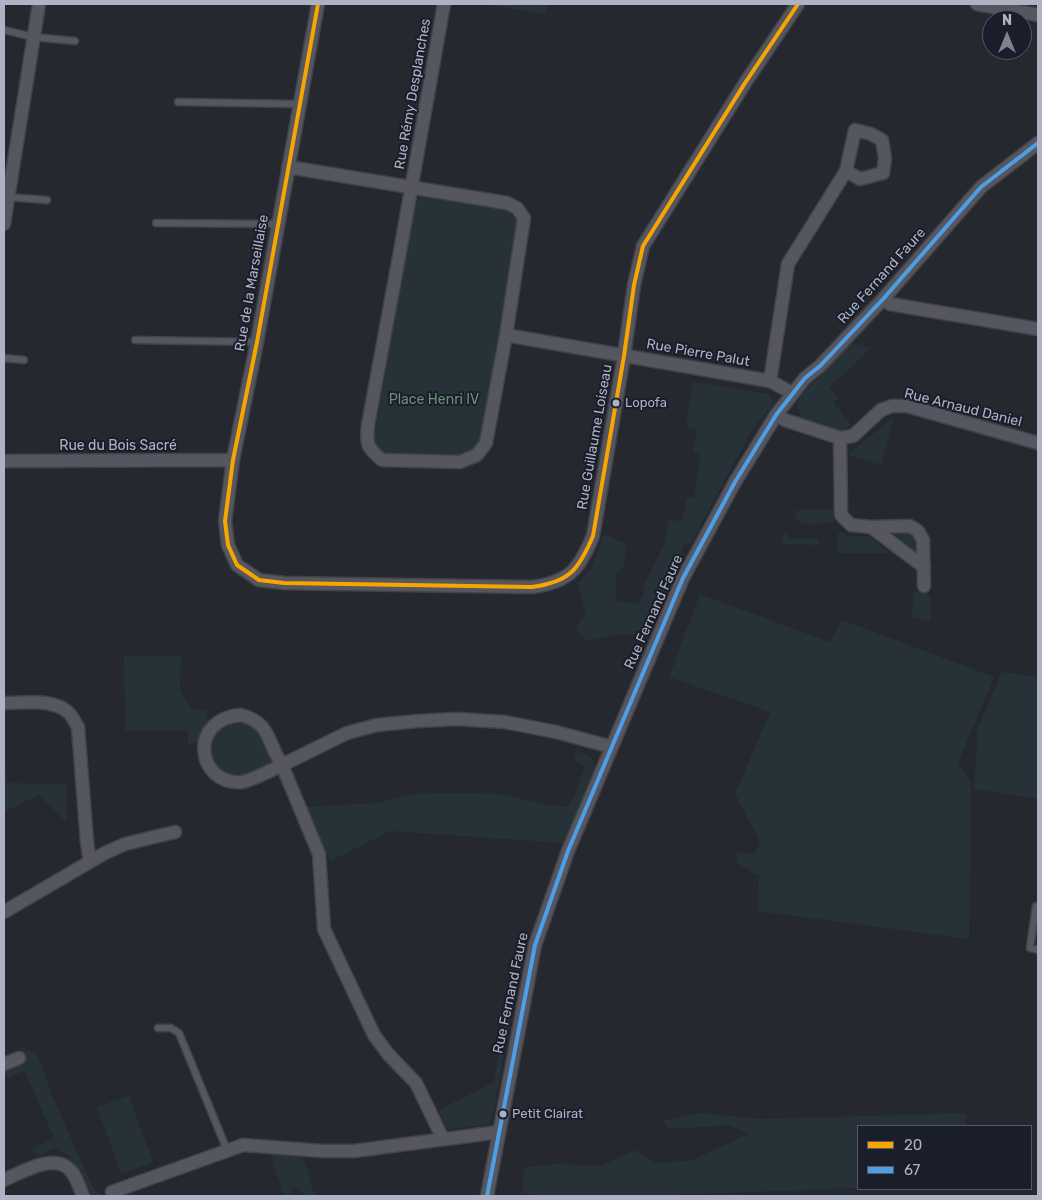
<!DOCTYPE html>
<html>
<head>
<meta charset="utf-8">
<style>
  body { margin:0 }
  #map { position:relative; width:1042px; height:1200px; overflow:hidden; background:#262830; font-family:Rubik,sans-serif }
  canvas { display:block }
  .frame { position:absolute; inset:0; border:5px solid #aeb2c3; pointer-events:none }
  .legend { position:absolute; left:857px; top:1125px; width:175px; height:65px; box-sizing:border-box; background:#1a1d2a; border:1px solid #555967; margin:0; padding:6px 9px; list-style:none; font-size:15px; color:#aeb2c3 }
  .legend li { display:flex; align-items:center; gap:10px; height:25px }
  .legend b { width:25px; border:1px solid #555967 }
  .north { position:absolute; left:982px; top:10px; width:50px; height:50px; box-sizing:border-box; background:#1a1d2a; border:1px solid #555967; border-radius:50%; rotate:0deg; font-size:14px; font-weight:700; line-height:20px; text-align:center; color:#aeb2c3 }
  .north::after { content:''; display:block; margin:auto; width:18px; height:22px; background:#7e8290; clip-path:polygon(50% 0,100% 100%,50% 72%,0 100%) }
</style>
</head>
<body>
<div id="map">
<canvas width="1042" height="1200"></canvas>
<div class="frame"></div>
<ul class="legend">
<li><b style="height:6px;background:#f7a600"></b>20</li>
<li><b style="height:6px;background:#4d9ee5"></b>67</li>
</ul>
<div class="north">N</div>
</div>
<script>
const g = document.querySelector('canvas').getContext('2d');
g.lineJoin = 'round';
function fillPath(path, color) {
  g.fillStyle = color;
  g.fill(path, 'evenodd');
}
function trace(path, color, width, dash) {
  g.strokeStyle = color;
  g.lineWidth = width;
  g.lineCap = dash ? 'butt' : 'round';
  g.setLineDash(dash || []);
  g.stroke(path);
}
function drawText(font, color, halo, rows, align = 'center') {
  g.font = font + ' Rubik,sans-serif';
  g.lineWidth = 4;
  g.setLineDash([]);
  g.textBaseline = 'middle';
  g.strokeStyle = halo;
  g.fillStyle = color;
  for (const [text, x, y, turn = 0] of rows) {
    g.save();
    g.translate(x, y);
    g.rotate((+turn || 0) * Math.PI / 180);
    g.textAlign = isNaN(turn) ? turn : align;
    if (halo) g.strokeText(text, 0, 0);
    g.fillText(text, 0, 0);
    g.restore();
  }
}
fillPath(new Path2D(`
  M483,4H547L546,14Z
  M429,194L502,207C511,212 514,217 518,227L481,443L476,452L464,456L384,453L377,447L374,438L415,204L421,196Z
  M852,343L871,347L857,362L829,387L838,398L833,402L851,425L842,431L804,418L799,414L798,402L803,393Z
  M693,382L768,394L774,403L752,430L691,543H685L649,633L614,635L587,641L576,628L586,613L577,583L591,570L604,534L626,544L624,568L616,574V601L638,604L643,595L644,584L665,543L669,520L682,521L687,498H694L701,455L693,452L697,429L686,426Z
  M894,416L881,465L848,455Z
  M806,509L833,510V523L803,524L797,519L795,511Z
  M882,530H910L920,539L918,556L908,552L911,548L894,534H887Z
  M842,532L848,536H868L889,553H838V534Z
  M784,534H787V539H819L818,545L781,544Z
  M913,591L926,592L931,599V622L912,617Z
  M700,594L829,642L842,620L994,677L958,763L971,782L969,939L758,911L759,876L737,863L735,852L755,854L760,842L735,794L770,712L669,677Z
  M124,656H181L180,689L191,710H207L208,723L197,742L188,744L187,730L125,731Z
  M1002,672L1038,677V799L974,789L978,727Z
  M241,720L255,726L263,738L272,763L247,774L238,777L229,775L219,771L212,762L209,739L215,729Z
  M576,751L590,756L595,767L563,843L390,831L330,861L307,807L377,803L413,794L453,793L500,794L548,805L567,807L575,795L585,766L574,760Z
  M4,764H6L7,783L66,784L67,823L39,795L4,812Z
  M507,1008L512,1009L492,1120L488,1125L450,1129L446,1127L439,1110L494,1082Z
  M19,1046L37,1054L54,1100L94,1190L104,1196H89L69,1165L71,1157L55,1148L37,1156L33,1149L54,1138L25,1071L4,1079V1071L26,1061Z
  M129,1096L153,1162L121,1174L97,1107Z
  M700,1113L761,1119L967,1113L965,1126H858V1188L642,1196H541L522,1193L524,1167L558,1164L601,1166L635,1150L655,1163L691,1161L748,1134L730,1125L669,1129L663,1121Z
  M269,1150L302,1154L315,1196L305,1195L297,1187L291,1189L289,1196H284Z`), '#263238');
const service = new Path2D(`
  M4,30L33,37L75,41
  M178,102L300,104
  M7,197L47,200
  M156,223L278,224
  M135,340L257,342
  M4,358L24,360
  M1038,906H1036L1030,948L1038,950
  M158,1028H171L179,1033L227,1150`);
const minor = new Path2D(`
  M318,4L257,342L233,460L225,521L228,545L237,565L259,580L284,583L532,587C570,582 579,569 593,536L624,356L634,285L643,246L745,83L798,4
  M977,4L1038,15
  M288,167L507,203L517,208L524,218L506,335L486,443L477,455L460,462L382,460C367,448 366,444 368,425C394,285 420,144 444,4
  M4,224L39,4
  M884,298L890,304L1038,329
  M506,335L770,381L792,393
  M770,381L788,264L846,171L855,130L871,134L882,140L885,158L883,173L860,179L846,171
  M776,415L785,420L840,438L853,436L881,410L892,406H907L1038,443
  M840,438L841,515L851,525L871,527L910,526L918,531L923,540L924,586
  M4,461L233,460
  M871,527L924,567
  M4,703C24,703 54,698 69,713C73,717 75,723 78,727L87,842L90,862
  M241,715C271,723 267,742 282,765C274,769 250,781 242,782C197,786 187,719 241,715Z
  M4,912L105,853L125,844L175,832
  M4,1064L19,1058
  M443,1139L416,1083L388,1054L374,1035L324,929L319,854L282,765L347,733L377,725L418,721L457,719L505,722L556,732L612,747
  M4,1180C20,1173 52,1154 68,1168C76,1174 79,1187 83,1196
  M112,1192L243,1145L323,1151H354L499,1132
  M487,1196L535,945L568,851L683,578L735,482L776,415L805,378L820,366L884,298L981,187L1038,143`);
trace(service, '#424349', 9);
trace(minor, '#424349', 15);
trace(service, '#55565f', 6);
trace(minor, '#55565f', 12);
trace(new Path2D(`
  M318,4L257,342L233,460L225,521L228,545L237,565L259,580L284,583L532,587C570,582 579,569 593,536L624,356L634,285L643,246L745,83L798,4`), '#f7a600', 4);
trace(new Path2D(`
  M487,1196L535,945L568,851L683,578L735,482L776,415L805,378L820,366L884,298L981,187L1038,143`), '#4d9ee5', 4);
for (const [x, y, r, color] of [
  [616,403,4.5,"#aeb2c3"],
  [503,1114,4.5,"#aeb2c3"]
]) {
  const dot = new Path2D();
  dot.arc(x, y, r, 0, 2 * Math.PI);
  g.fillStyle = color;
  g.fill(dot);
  trace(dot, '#1a1d2a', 2);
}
drawText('13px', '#aeb2c3', '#1a1d2a', [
  ["Lopofa",625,403],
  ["Petit Clairat",512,1114]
], 'left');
drawText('14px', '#aeb2c3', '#1a1d2a', [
  ["Rue Rémy Desplanches",413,94,-80],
  ["Rue Fernand Faure",882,276,-48],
  ["Rue de la Marseillaise",252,283,-80],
  ["Rue Pierre Palut",698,353,10],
  ["Rue Arnaud Daniel",963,408,14],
  ["Rue Guillaume Loiseau",595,437,-80],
  ["Rue du Bois Sacré",118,446],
  ["Rue Fernand Faure",654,612,-66],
  ["Rue Fernand Faure",511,993,-78]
]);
drawText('14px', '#689179', '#1a1d2a', [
  ["Place Henri IV",434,400]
]);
</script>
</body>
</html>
